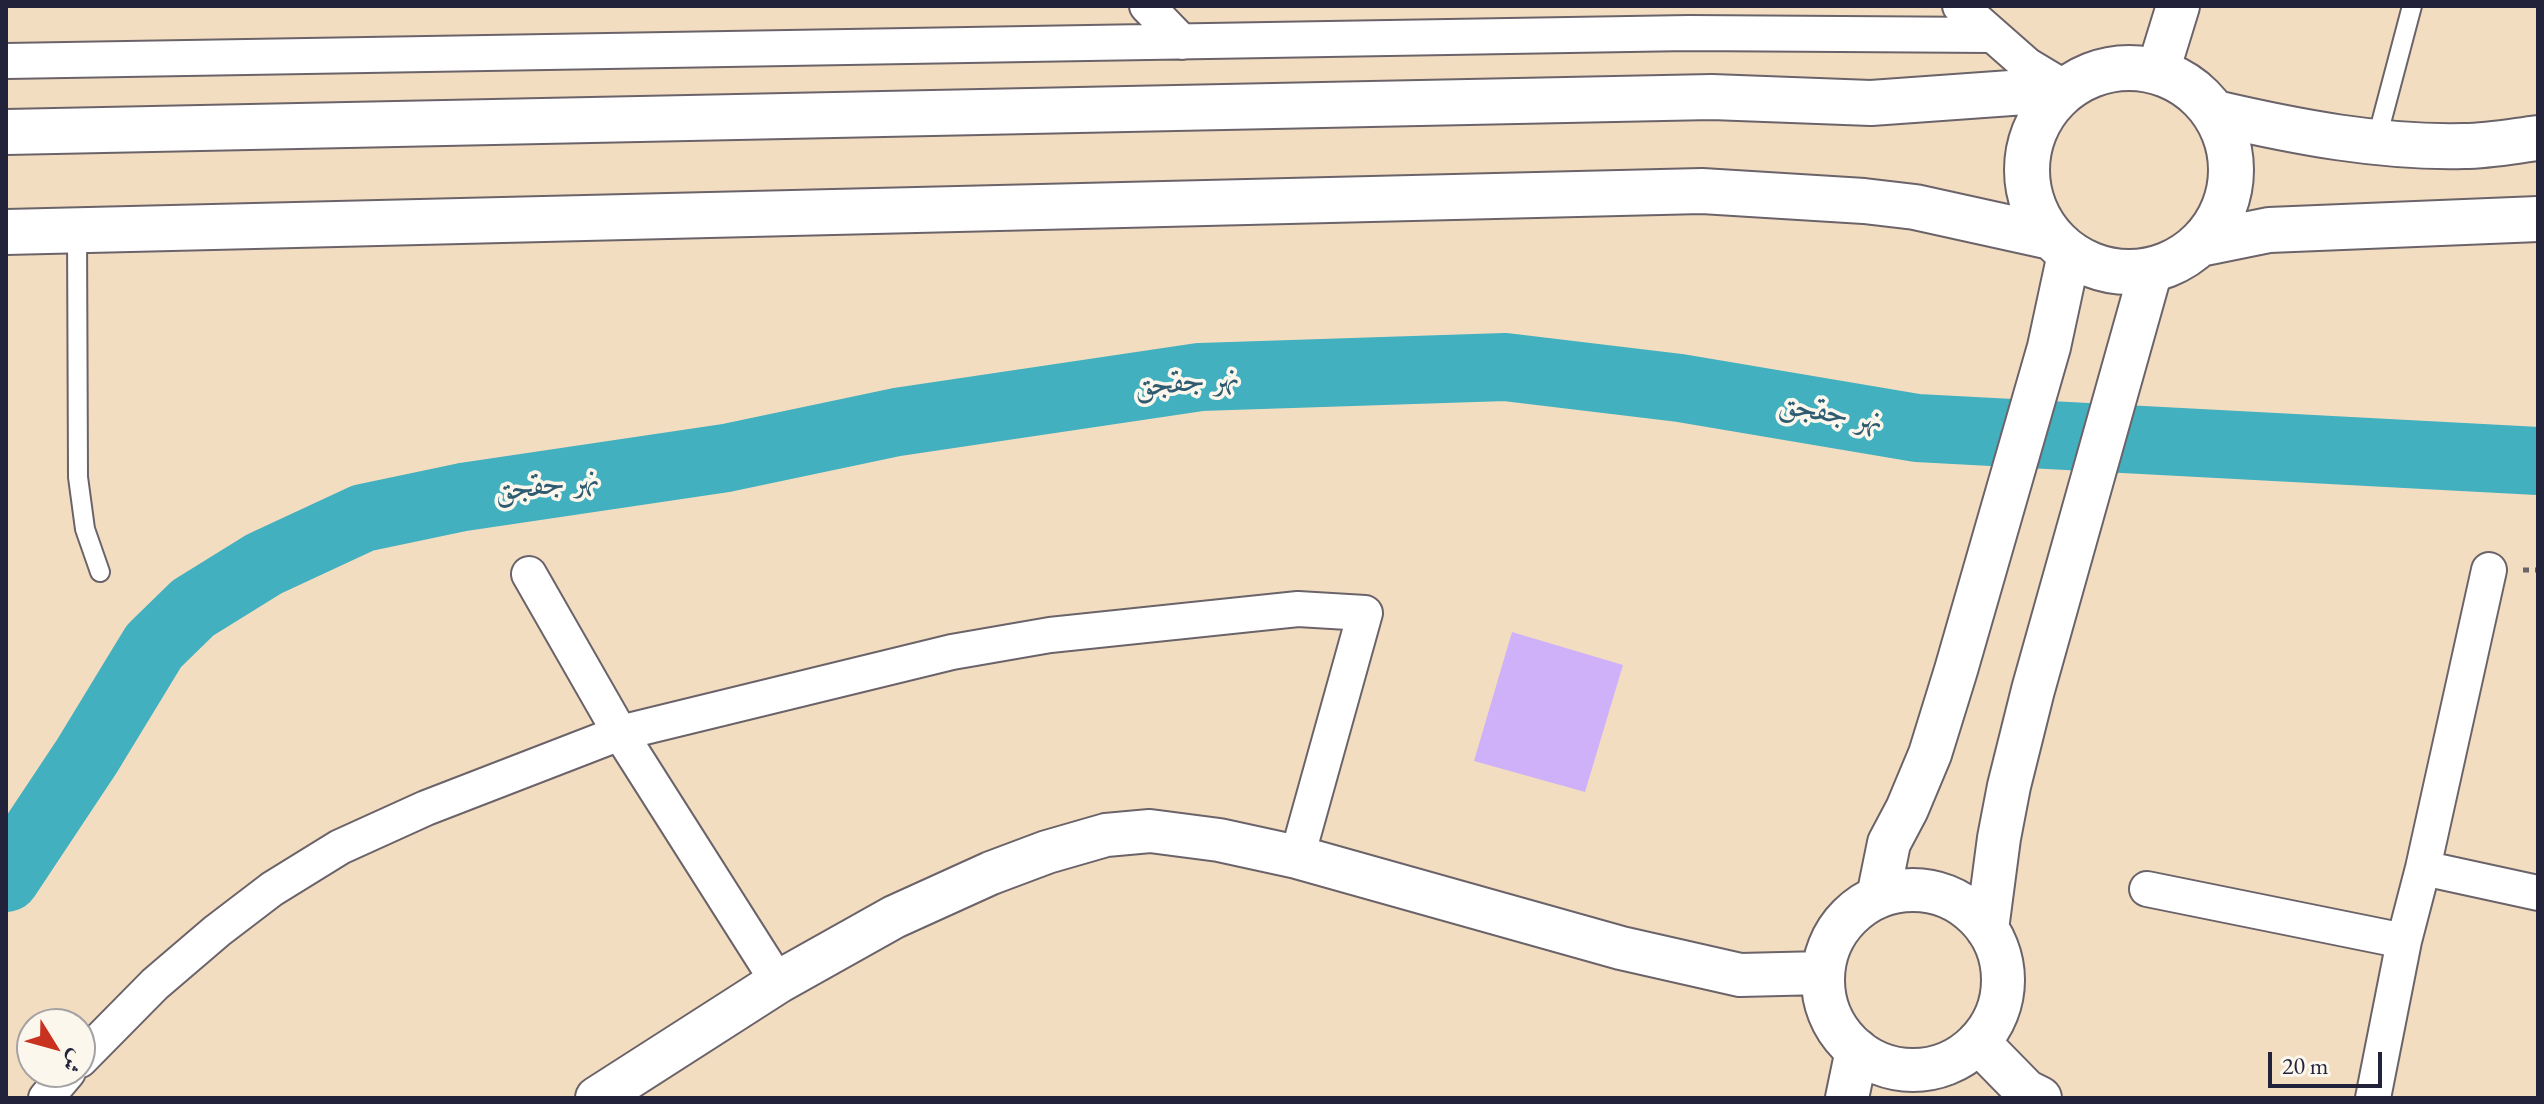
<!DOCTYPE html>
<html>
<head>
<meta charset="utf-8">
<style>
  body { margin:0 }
  #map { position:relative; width:2544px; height:1104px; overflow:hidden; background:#f3ddc0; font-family:"EB Garamond",Amiri,serif }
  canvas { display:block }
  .frame { position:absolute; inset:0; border:8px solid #22223b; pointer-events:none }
  .north { position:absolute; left:16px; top:1008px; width:80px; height:80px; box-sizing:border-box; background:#fbf7ec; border:2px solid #a4a2a5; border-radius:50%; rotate:127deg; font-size:22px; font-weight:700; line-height:32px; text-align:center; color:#22223b }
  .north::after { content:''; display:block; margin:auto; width:28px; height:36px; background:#c8321e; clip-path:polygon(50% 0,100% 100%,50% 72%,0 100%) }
  .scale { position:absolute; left:2268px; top:1052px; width:114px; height:36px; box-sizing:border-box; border:4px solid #22223b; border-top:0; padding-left:10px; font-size:24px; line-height:28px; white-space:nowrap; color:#22223b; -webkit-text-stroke:6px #fbf7ec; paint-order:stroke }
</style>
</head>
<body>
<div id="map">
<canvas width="2544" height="1104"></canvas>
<div class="frame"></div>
<div class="north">ش</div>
<div class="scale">20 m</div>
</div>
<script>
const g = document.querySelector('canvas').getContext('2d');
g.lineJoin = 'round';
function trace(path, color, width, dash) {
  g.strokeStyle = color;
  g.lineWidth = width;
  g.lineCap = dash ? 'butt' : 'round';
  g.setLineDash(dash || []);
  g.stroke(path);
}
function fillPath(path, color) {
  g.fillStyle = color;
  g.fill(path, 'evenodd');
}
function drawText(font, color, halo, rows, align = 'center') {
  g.font = font + ' "EB Garamond",Amiri,serif';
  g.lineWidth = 7;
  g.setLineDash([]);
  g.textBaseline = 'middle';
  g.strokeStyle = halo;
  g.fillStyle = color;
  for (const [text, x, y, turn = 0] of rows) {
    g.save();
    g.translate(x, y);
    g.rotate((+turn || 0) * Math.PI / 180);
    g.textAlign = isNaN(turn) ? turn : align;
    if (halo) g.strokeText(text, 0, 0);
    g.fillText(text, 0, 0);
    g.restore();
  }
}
trace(new Path2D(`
  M6,878L87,756L154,646L193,608L264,564L363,518L463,497L726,458L897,422L1200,377L1505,367L1680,388L1917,428L2538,461`), '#42b0bf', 68);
fillPath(new Path2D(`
  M1512,632L1623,665L1585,792L1474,761Z`), '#cfb1fa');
const service = new Path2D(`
  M2376,142L2412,6
  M77,230L78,477L85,529L100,572`);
const minor = new Path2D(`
  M1147,6L1182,42
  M1960,6L2027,65L2067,89
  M6,61L1689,33L1992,35
  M529,574L620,733L778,982
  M2423,868L2538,893
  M2147,889L2404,941
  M80,1060L155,984L217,931L272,889L340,847L426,808L620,733L952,652L1050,635L1298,609L1365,613L1297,857
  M46,1098L68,1072
  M2373,1098L2404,941L2423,868L2489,570`);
const tertiary = new Path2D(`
  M2158,71L2178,6
  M1823 980a90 90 0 1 1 180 0a90 90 0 1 1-180 0Z
  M1878,897L1889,843L1907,809L1930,754L1956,670L2049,347L2069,254
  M1987,929L1999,838L2009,786L2033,690L2151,270
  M1978,1042L2026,1091L2040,1098
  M597,1098L778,982L894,917L991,873L1047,852L1106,835L1150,831L1219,840L1297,857L1621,948L1740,975L1823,973
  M1847,1098L1857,1050`);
const trunk = new Path2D(`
  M2027 170a102 102 0 1 1 204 0a102 102 0 1 1-204 0Z
  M2215,113C2297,132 2380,148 2464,146C2489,146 2514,141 2538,138
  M6,132L1712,97L1871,103L2067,89
  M6,232L1702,191L1864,201L1915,207L2051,237
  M2200,244L2269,230L2538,219`);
trace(service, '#6b636a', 22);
trace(minor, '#6b636a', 38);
trace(tertiary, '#6b636a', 46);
trace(trunk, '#6b636a', 48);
trace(new Path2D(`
  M2523,570H2538`), '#6b636a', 5, [6, 6]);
trace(service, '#fff', 18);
trace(minor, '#fff', 34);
trace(tertiary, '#fff', 42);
trace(trunk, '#fff', 44);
drawText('italic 32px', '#2f5b70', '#fbf7ec', [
  ["نهر جقجق",1187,382,-6],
  ["نهر جقجق",1831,413,9],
  ["نهر جقجق",547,485,-8]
]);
</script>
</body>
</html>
